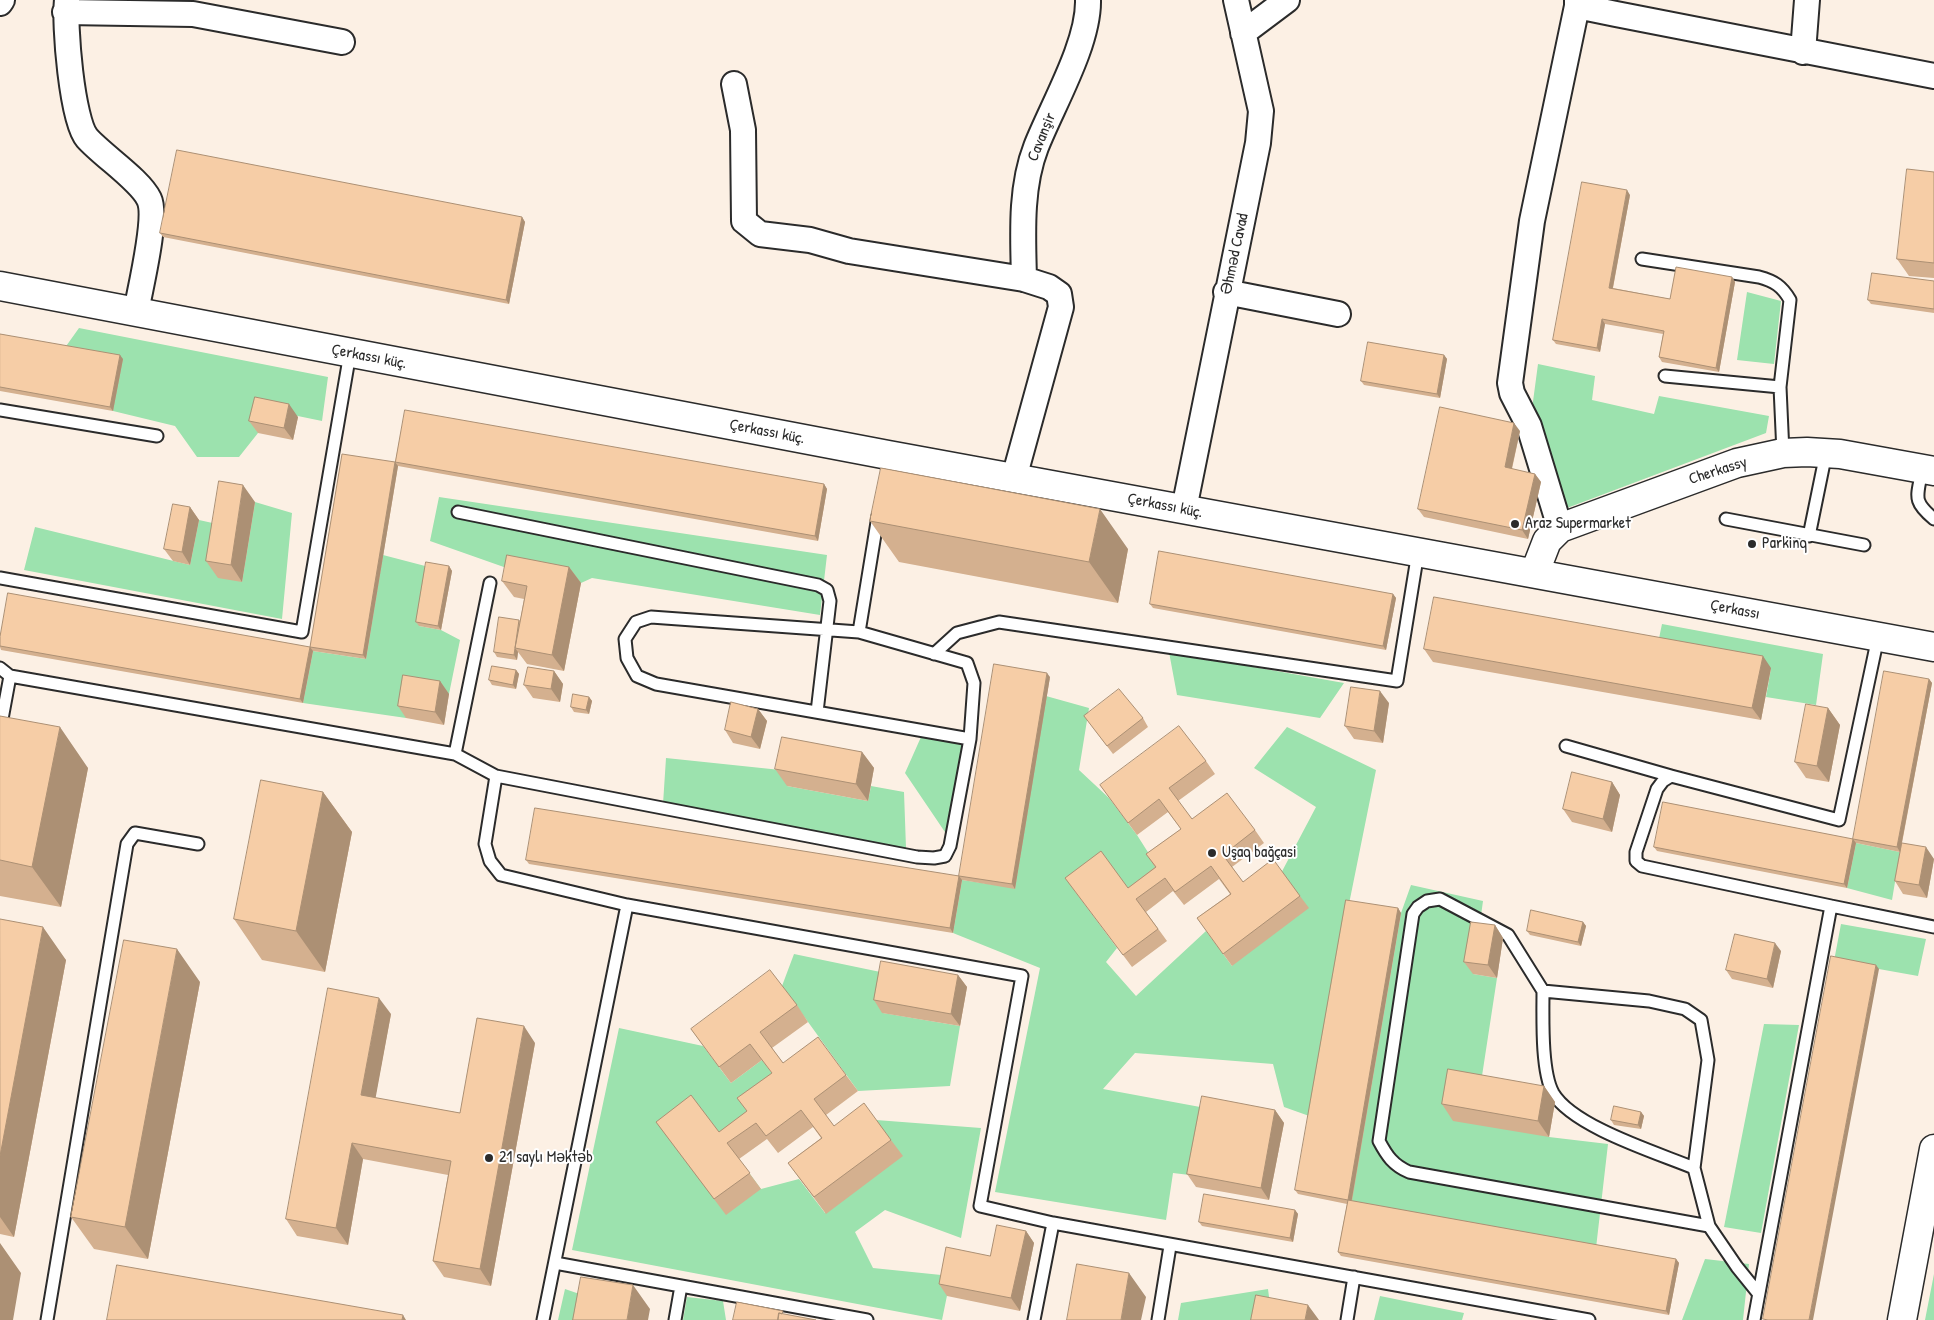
<!DOCTYPE html>
<html>
<head>
<meta charset="utf-8">
<style>
  body { margin:0 }
  canvas { display:block; background:#fcf0e4 }
</style>
</head>
<body>
<canvas width="1934" height="1320"></canvas>
<script>
const g = document.querySelector('canvas').getContext('2d');
g.lineJoin = 'round';
function fillPath(path, color) {
  g.fillStyle = color;
  g.fill(path, 'evenodd');
}
function trace(path, color, width, dash) {
  g.strokeStyle = color;
  g.lineWidth = width;
  g.lineCap = dash ? 'butt' : 'round';
  g.setLineDash(dash || []);
  g.stroke(path);
}
function drawText(font, color, halo, rows, align = 'center') {
  g.font = font + ' "Patrick Hand",sans-serif';
  g.lineWidth = 4;
  g.setLineDash([]);
  g.textBaseline = 'middle';
  g.strokeStyle = halo;
  g.fillStyle = color;
  for (const [text, x, y, turn = 0] of rows) {
    g.save();
    g.translate(x, y);
    g.rotate((+turn || 0) * Math.PI / 180);
    g.textAlign = isNaN(turn) ? turn : align;
    if (halo) g.strokeText(text, 0, 0);
    g.fillText(text, 0, 0);
    g.restore();
  }
}
fillPath(new Path2D(`
  M1747,292L1781,301L1774,364L1737,360Z
  M79,328L328,377L322,421L264,409L258,433L239,457H197L175,426L113,411L64,349Z
  M1538,364L1595,376L1592,400L1654,414L1659,396L1769,416L1766,433L1567,508L1532,409Z
  M439,497L827,555L820,615L592,578L581,583L518,572L430,541Z
  M255,502L292,513L282,619L24,570L35,527L190,565L199,520L226,526L242,582Z
  M383,555L429,567L419,626L441,630L460,640L449,694L406,718L303,703L313,651L366,659Z
  M1662,624L1823,654L1816,705L1766,697L1771,668L1657,648Z
  M1169,652L1344,683L1320,718L1177,695Z
  M1046,696L1089,708L1079,770L1109,798L1137,835L1165,879L1137,900L1074,890L1117,948L1106,962L1136,996L1206,931L1232,966L1316,807L1254,768L1287,727L1376,770L1349,904L1312,1117L1284,1107L1273,1064L1135,1053L1103,1089L1211,1109L1198,1176L1173,1173L1166,1220L995,1192L1040,968L953,933L962,880L1015,888Z
  M925,728L965,734L949,838L905,773Z
  M666,758L790,771L787,786L868,801L871,786L904,792L906,848L663,804Z
  M1856,843L1900,852L1892,900L1847,888Z
  M1411,885L1483,901L1473,974L1497,978L1480,1089L1549,1137L1608,1144L1596,1248L1351,1204L1401,913Z
  M1841,924L1926,939L1918,976L1834,961Z
  M794,954L890,974L883,1013L960,1026L950,1086L858,1091L782,986Z
  M1764,1024L1799,1025L1761,1233L1724,1227Z
  M619,1028L703,1046L731,1083L762,1060L784,1089L731,1148L761,1189L799,1179L825,1213L876,1120L981,1128L961,1238L885,1210L855,1232L873,1268L951,1276L942,1320L572,1250Z
  M1705,1259L1749,1264L1743,1320H1682Z
  M1934,1274V1320H1925Z
  M565,1289L597,1300L594,1320H558Z
  M1268,1289L1272,1320H1178L1181,1303Z
  M1380,1296L1464,1313L1462,1320H1374Z
  M687,1297L723,1301L726,1320H683Z`), '#9ce2ae');
const service = new Path2D(`
  M1642,259L1759,277C1774,281 1782,286 1790,300L1780,387L1783,453
  M1665,376L1780,387
  M0,410L157,436
  M1922,469C1918,496 1911,500 1934,519
  M458,512L818,585L827,590L830,601L817,712
  M1726,519L1864,545
  M1809,536L1826,453
  M0,578L302,632L350,353
  M859,632L651,617L636,622L625,639L627,658L637,676L656,684L970,739
  M934,654L957,633L999,622L1397,681L1418,552
  M0,668L10,676L0,730
  M10,676L455,754L496,776
  M1566,746L1671,776
  M455,754L490,583
  M627,905L1022,976L980,1206L1053,1223
  M1831,906L1934,927
  M1543,991L1508,935L1440,899L1427,901L1418,907L1413,914L1379,1141C1387,1156 1393,1165 1409,1172L1709,1226
  M1694,1168C1658,1153 1573,1127 1553,1093C1541,1071 1543,1017 1543,991L1649,1001L1685,1009L1701,1020L1708,1060L1694,1168L1709,1226L1737,1267L1758,1293
  M555,1263L681,1286
  M47,1320L127,844L135,833L198,844
  M543,1320L627,905L501,875L490,861L485,844L496,776L917,857L934,858L945,856L950,846L970,739L974,683L967,663L859,632L878,516
  M675,1320L681,1286L867,1320
  M1034,1320L1053,1223L1589,1320
  M1158,1320L1170,1246
  M1347,1320L1354,1277
  M1754,1320L1831,906L1642,866L1636,861V852L1657,789L1663,781L1671,776L1839,820L1878,637`);
const minor = new Path2D(`
  M67,0C64,24 72,121 87,138C103,156 140,180 149,199C158,217 140,289 136,312
  M1577,0V6L1616,14L1934,76
  M0,3L2,0
  M65,12L193,14L342,42
  M1243,33L1287,0
  M1803,52L1807,0
  M734,84L743,130L744,221L760,234L810,240L849,251L1024,279L1049,287L1059,294L1061,307L1014,478
  M1024,279C1023,236 1020,188 1036,147C1052,106 1089,44 1088,0
  M1226,292L1338,314
  M1184,509L1258,143L1261,111L1236,0
  M1560,528L1529,426L1512,393L1510,383L1532,221L1577,6`);
const tertiary = new Path2D(`
  M0,286L888,455L1934,647
  M1535,572L1547,541L1560,528L1737,463L1783,453L1807,452L1840,454L1934,471
  M1902,1320L1934,1149`);
trace(service, '#2b2b2b', 15);
trace(minor, '#2b2b2b', 28);
trace(tertiary, '#2b2b2b', 31);
trace(service, '#fff', 11);
trace(minor, '#fff', 24);
trace(tertiary, '#fff', 28);
fillPath(new Path2D(`
  M1934,172V278L1909,276L1897,259Z
  M1630,195L1613,288L1670,299L1732,277L1735,282L1719,372L1662,362L1659,357L1663,334L1605,324L1600,352L1556,344L1553,340Z
  M522,217L525,222L509,304L163,237L160,233Z
  M1934,281V313L1871,304L1868,300Z
  M0,334L123,359L113,411L0,391Z
  M1444,355L1447,359L1440,398L1364,385L1361,381Z
  M298,417L293,440L258,433L249,421Z
  M1520,431L1512,469L1535,474L1541,482L1528,539L1424,517L1418,509Z
  M395,462L824,484L827,489L818,541L398,466L366,659L313,651L303,703L1,650L0,647V637L310,647Z
  M255,502L242,582L218,578L206,561Z
  M190,507L199,520L190,565L173,561L164,549Z
  M870,521L1128,549L1118,603L899,562Z
  M449,566L452,571L441,630L419,626L416,622Z
  M569,567L581,583L564,671L527,664L518,652L517,660L497,657L494,652L519,620L520,621L524,599L514,597L502,581Z
  M1393,594L1396,598L1386,650L1153,608L1150,604Z
  M1424,649L1771,668L1761,720L1433,662Z
  M516,670L519,674L516,689L492,685L489,680Z
  M554,671L563,684L560,702L533,698L524,685Z
  M1050,677L1015,889L962,880L953,933L529,864L526,860L959,876Z
  M1929,679L1932,683L1902,843L1934,859L1927,898L1903,894L1895,881L1900,852L1856,843L1853,839Z
  M440,681L449,694L444,725L406,718L398,706Z
  M589,697L592,701L589,714L574,712L571,707Z
  M1389,703L1383,743L1354,739L1345,726Z
  M1828,708L1840,725L1829,782L1806,778L1795,762Z
  M758,709L767,721L760,749L733,743L725,730Z
  M0,716L88,768L61,907L0,896Z
  M1084,716L1143,718L1148,727L1113,754Z
  M862,752L874,768L868,801L787,786L775,769Z
  M1206,761L1215,774L1178,801L1192,819L1255,830L1264,843L1232,867L1243,882L1300,896L1309,908L1232,966L1197,918L1230,894L1219,879L1184,905L1173,891L1146,912L1167,941L1132,967L1065,878L1128,888L1155,867L1146,854L1181,829L1168,812L1137,835L1100,785Z
  M1612,782L1620,795L1612,832L1572,822L1563,809Z
  M323,792L352,832L325,972L262,960L234,919Z
  M1853,839L1856,843L1847,888L1657,851L1654,847Z
  M1398,908L1401,913L1352,1201L1676,1259L1679,1263L1669,1315L1341,1256L1338,1252L1347,1204L1298,1194L1295,1190Z
  M0,919L66,960L14,1237L0,1234Z
  M1583,922L1586,926L1581,946L1530,935L1527,931Z
  M1495,925L1503,938L1497,978L1473,974L1464,962Z
  M1781,951L1773,988L1732,979L1726,970Z
  M958,975L967,987L960,1026L882,1013L874,1000Z
  M200,982L148,1259L94,1249L71,1217Z
  M797,1005L808,1022L772,1048L783,1063L846,1075L858,1091L826,1115L834,1126L891,1140L903,1156L826,1214L788,1163L821,1138L813,1127L778,1153L767,1139L739,1159L761,1189L726,1215L656,1122L719,1132L747,1111L737,1098L772,1073L762,1060L731,1083L691,1029Z
  M391,1014L375,1098L460,1113L535,1043L491,1286L444,1277L433,1261L448,1175L363,1159L348,1245L297,1236L286,1219Z
  M1544,1086L1555,1102L1549,1137L1453,1121L1442,1104Z
  M1275,1110L1284,1123L1269,1200L1196,1187L1187,1174Z
  M1641,1112L1644,1116L1641,1129L1614,1125L1611,1120Z
  M1295,1210L1298,1214L1293,1242L1202,1226L1199,1222Z
  M1026,1231L1034,1243L1020,1311L947,1296L939,1284L990,1256Z`), '#d4b08f');
fillPath(new Path2D(`
  M1627,190L1630,195L1612,292L1609,288Z
  M522,217L525,222L509,304L506,300Z
  M1732,277L1735,282L1719,372L1716,368Z
  M1602,319L1605,324L1600,352L1597,348Z
  M120,355L123,359L113,411L110,407Z
  M1444,355L1447,359L1440,398L1437,394Z
  M289,404L298,417L293,440L284,428Z
  M1514,423L1520,431L1510,476L1505,467Z
  M395,462L398,466L366,659L363,655Z
  M1535,474L1541,482L1528,539L1522,530Z
  M824,484L827,489L818,541L815,536Z
  M243,485L255,502L242,582L231,565Z
  M190,507L199,520L190,565L182,552Z
  M1100,509L1128,549L1118,603L1089,562Z
  M449,566L452,571L441,630L438,626Z
  M569,567L581,583L564,671L552,655Z
  M1393,594L1396,598L1386,650L1383,646Z
  M310,647L313,651L303,703L300,699Z
  M515,648L518,652L517,660L514,655Z
  M1763,656L1771,668L1761,720L1752,708Z
  M516,670L519,674L516,689L513,685Z
  M554,671L563,684L560,702L551,689Z
  M1047,673L1050,677L1015,889L1012,884Z
  M1929,679L1932,683L1900,852L1897,847Z
  M440,681L449,694L444,725L435,712Z
  M1380,691L1389,703L1383,743L1374,731Z
  M589,697L592,701L589,714L586,710Z
  M1828,708L1840,725L1829,782L1817,766Z
  M758,709L767,721L760,749L751,737Z
  M60,727L88,768L61,907L32,867Z
  M862,752L874,768L868,801L856,784Z
  M1612,782L1620,795L1612,832L1603,819Z
  M323,792L352,832L325,972L296,931Z
  M1853,839L1856,843L1847,888L1844,884Z
  M1926,847L1934,859L1927,898L1919,885Z
  M959,876L962,880L953,933L950,928Z
  M1398,908L1401,913L1351,1204L1348,1200Z
  M1583,922L1586,926L1581,946L1578,942Z
  M1495,925L1503,938L1497,978L1488,965Z
  M43,927L66,960L14,1237L0,1217V1156Z
  M1775,943L1781,951L1773,988L1767,979Z
  M177,949L200,982L148,1259L125,1227Z
  M1876,965L1879,969L1813,1320H1809Z
  M958,975L967,987L960,1026L951,1014Z
  M379,998L391,1014L373,1112L361,1095Z
  M524,1026L535,1043L491,1286L480,1269Z
  M1544,1086L1555,1102L1549,1137L1538,1121Z
  M1275,1110L1284,1123L1269,1200L1261,1188Z
  M1641,1112L1644,1116L1641,1129L1638,1125Z
  M352,1143L363,1159L348,1245L336,1228Z
  M1295,1210L1298,1214L1293,1242L1290,1238Z
  M1026,1231L1034,1243L1020,1311L1011,1298Z
  M0,1243L21,1273L13,1320H0Z
  M1676,1259L1679,1263L1669,1315L1666,1311Z
  M1129,1273L1146,1297L1141,1320H1121Z
  M633,1285L650,1309L648,1320H627Z
  M1308,1305L1319,1320H1305Z
  M403,1315L406,1320H402Z`), '#ac9074');
const building = new Path2D(`
  M177,150L522,217L506,300L160,233Z
  M1907,169L1934,172V263L1897,259Z
  M1582,182L1627,190L1609,288L1670,299L1676,267L1732,277L1716,368L1659,357L1664,331L1602,319L1597,348L1553,340Z
  M1872,273L1934,281V309L1868,300Z
  M0,334L120,355L110,407L0,387Z
  M1368,342L1444,355L1437,394L1361,381Z
  M255,397L289,404L284,428L249,421Z
  M1440,407L1514,423L1505,467L1535,474L1522,530L1418,509Z
  M405,410L824,484L815,536L395,462L363,655L310,647L342,454L395,462Z
  M881,468L1100,509L1089,562L870,521Z
  M219,481L243,485L231,565L206,561Z
  M173,504L190,507L182,552L164,549Z
  M1159,551L1393,594L1383,646L1150,604Z
  M507,555L569,567L552,655L515,648L527,586L502,581Z
  M426,562L449,566L438,626L416,622Z
  M8,593L310,647L300,699L0,646V637Z
  M1434,597L1763,656L1752,708L1424,649Z
  M499,617L519,620L514,655L494,652Z
  M994,664L1047,673L1012,884L959,876Z
  M492,666L516,670L513,685L489,680Z
  M528,667L554,671L551,689L524,685Z
  M1884,671L1929,679L1897,847L1853,839Z
  M403,675L440,681L435,712L398,706Z
  M1351,687L1380,691L1374,731L1345,726Z
  M1119,689L1143,718L1107,746L1084,716Z
  M573,694L589,697L586,710L571,707Z
  M731,702L758,709L751,737L725,730Z
  M1806,704L1828,708L1817,766L1795,762Z
  M0,716L60,727L32,867L0,860Z
  M1179,726L1206,761L1169,788L1192,819L1227,793L1255,830L1223,855L1243,882L1273,859L1300,896L1223,954L1197,918L1231,894L1211,866L1175,892L1165,878L1136,899L1158,929L1123,955L1065,878L1101,851L1128,888L1156,867L1146,854L1181,829L1159,799L1128,823L1100,785Z
  M782,737L862,752L856,784L775,769Z
  M1572,772L1612,782L1603,819L1563,809Z
  M261,780L323,792L296,931L234,919Z
  M1663,802L1853,839L1844,884L1654,847Z
  M535,808L959,876L950,928L526,860Z
  M1902,843L1926,847L1919,885L1895,881Z
  M1346,900L1398,908L1348,1200L1676,1259L1666,1311L1338,1252L1348,1200L1295,1190Z
  M1531,910L1583,922L1578,942L1527,931Z
  M0,919L43,927L0,1156Z
  M1471,922L1495,925L1488,965L1464,962Z
  M1735,934L1775,943L1767,979L1726,970Z
  M124,940L177,949L125,1227L71,1217Z
  M1831,956L1876,965L1809,1320H1768L1763,1319Z
  M881,961L958,975L951,1014L874,1000Z
  M770,970L797,1005L760,1032L783,1063L818,1037L846,1075L814,1099L834,1126L864,1103L891,1140L814,1197L788,1163L822,1138L801,1110L766,1136L756,1123L727,1143L750,1173L714,1199L656,1122L691,1095L719,1132L747,1111L737,1098L772,1073L750,1044L719,1067L691,1029Z
  M328,988L379,998L361,1095L460,1113L477,1018L524,1026L480,1269L433,1261L451,1161L352,1143L336,1228L286,1219Z
  M1448,1069L1544,1086L1538,1121L1442,1104Z
  M1202,1096L1275,1110L1261,1188L1187,1174Z
  M1614,1106L1641,1112L1638,1125L1611,1120Z
  M1204,1194L1295,1210L1290,1238L1199,1222Z
  M997,1225L1026,1231L1011,1298L939,1284L946,1247L990,1256Z
  M1077,1264L1129,1273L1121,1320H1067Z
  M117,1265L403,1315L402,1320H107Z
  M581,1277L633,1285L627,1320H573Z
  M1256,1295L1308,1305L1305,1320H1251Z
  M737,1302L783,1311L782,1314L779,1313L778,1320H733Z
  M779,1313L816,1320H778Z`);
fillPath(building, '#f6cda6');
trace(building, '#ac9074', 1);
for (const [x, y, r, color] of [
  [1515,524,5,"#2b2b2b"],
  [1752,544,5,"#2b2b2b"],
  [1212,853,5,"#2b2b2b"],
  [489,1158,5,"#2b2b2b"]
]) {
  const dot = new Path2D();
  dot.arc(x, y, r, 0, 2 * Math.PI);
  g.fillStyle = color;
  g.fill(dot);
  trace(dot, '#fff', 2);
}
drawText('16px', '#2b2b2b', '#fff', [
  ["Cavanşir",1042,137,-68],
  ["Əhməd Cavad",1235,254,-78],
  ["Çerkassı küç.",369,357,11],
  ["Çerkassı küç.",767,432,11],
  ["Cherkassy",1718,471,-18],
  ["Çerkassı küç.",1165,506,11],
  ["Çerkassı",1735,610,11]
]);
drawText('16px', '#2b2b2b', '#fff', [
  ["Araz Supermarket",1525,524],
  ["Parkinq",1762,544],
  ["Uşaq bağçasi",1222,853],
  ["21 saylı Məktəb",499,1158]
], 'left');
</script>
</body>
</html>
